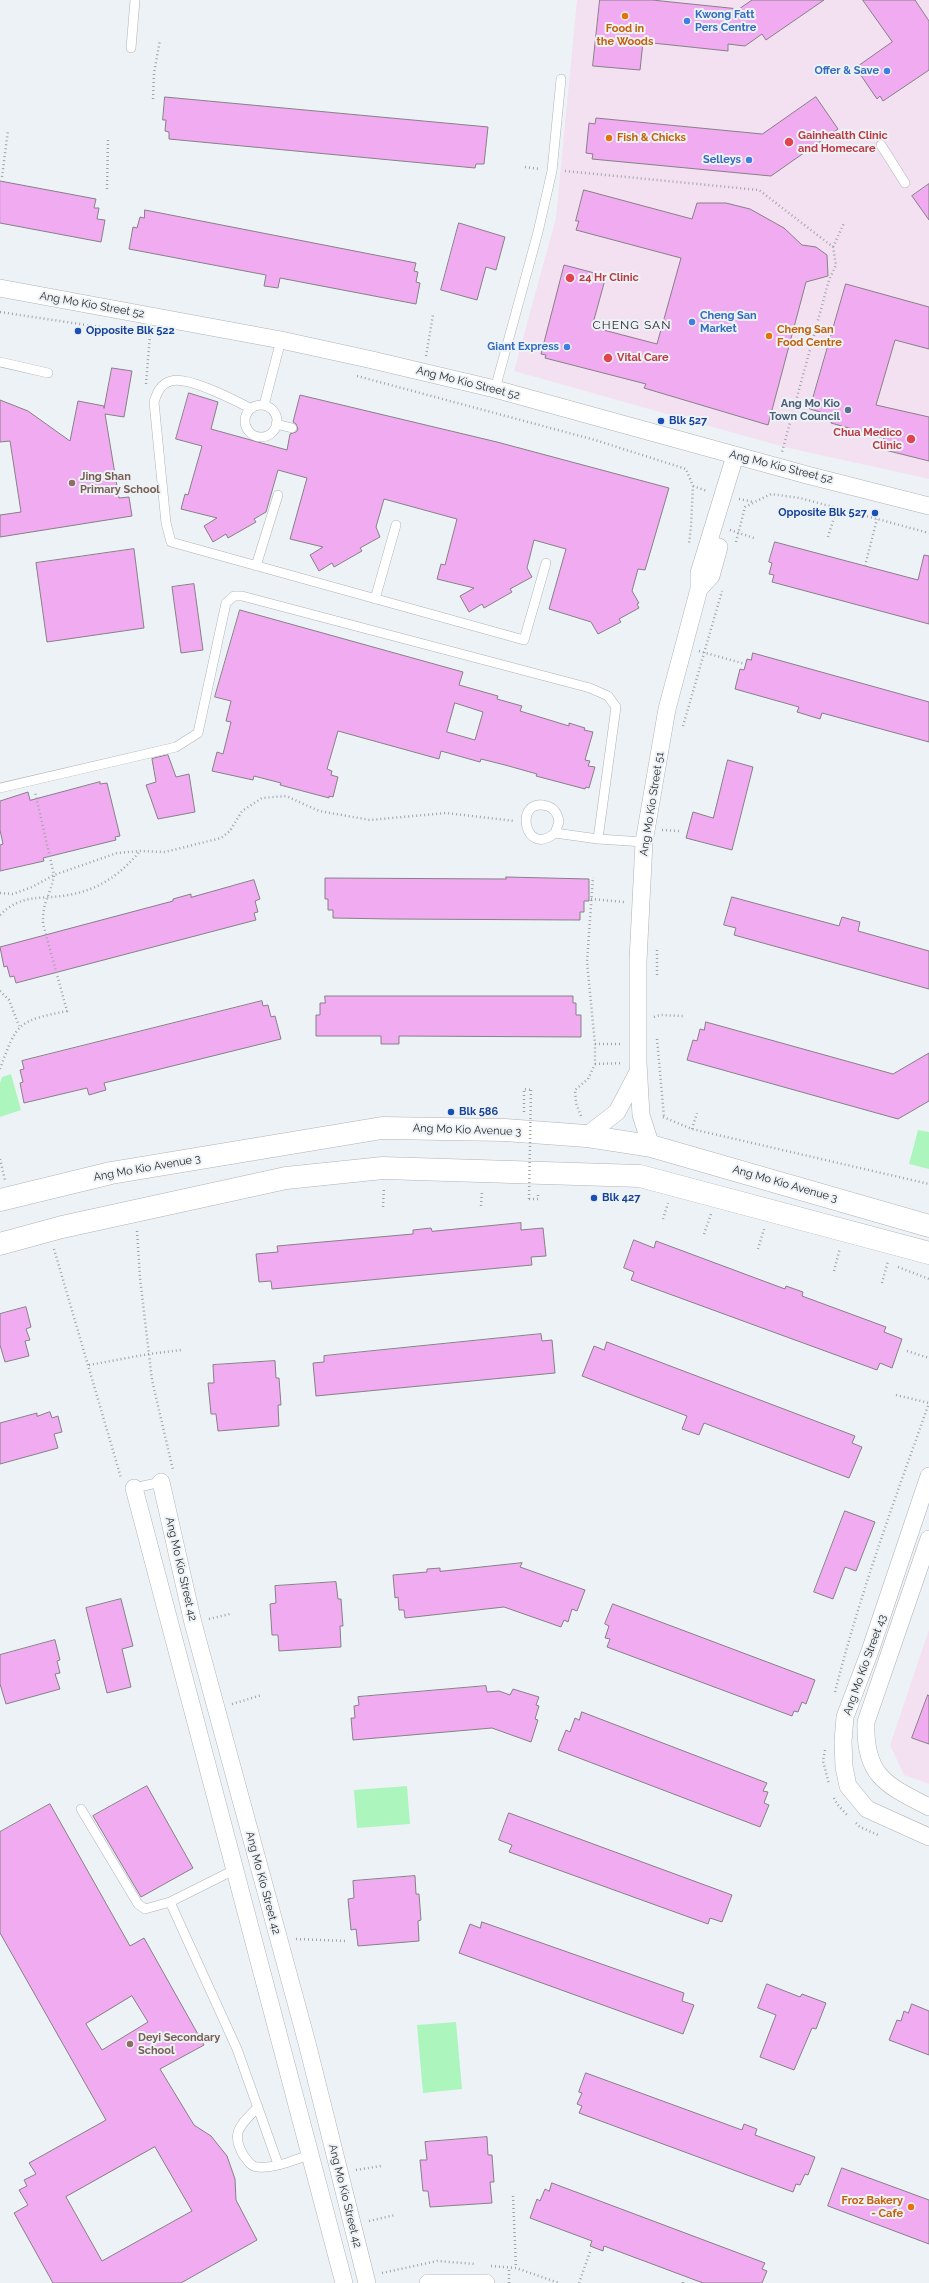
<!DOCTYPE html>
<html>
<head>
<meta charset="utf-8">
<style>
  body { margin:0 }
  canvas { display:block; background:#edf2f6 }
</style>
</head>
<body>
<canvas width="929" height="2283"></canvas>
<script>
const g = document.querySelector('canvas').getContext('2d');
g.lineJoin = 'round';
function fillPath(path, color) {
  g.fillStyle = color;
  g.fill(path, 'evenodd');
}
function trace(path, color, width, dash) {
  g.strokeStyle = color;
  g.lineWidth = width;
  g.lineCap = dash ? 'butt' : 'round';
  g.setLineDash(dash || []);
  g.stroke(path);
}
function drawText(font, color, halo, rows, align = 'center') {
  g.font = font + ' Raleway,sans-serif';
  g.lineWidth = 4;
  g.setLineDash([]);
  g.textBaseline = 'middle';
  g.strokeStyle = halo;
  g.fillStyle = color;
  for (const [text, x, y, turn = 0] of rows) {
    g.save();
    g.translate(x, y);
    g.rotate((+turn || 0) * Math.PI / 180);
    g.textAlign = isNaN(turn) ? turn : align;
    if (halo) g.strokeText(text, 0, 0);
    g.fillText(text, 0, 0);
    g.restore();
  }
}
fillPath(new Path2D(`
  M577,0H929V479L784,447L514,371L556,218Z
  M929,1630V1784L904,1775L890,1745Z`), '#f3e1f2');
fillPath(new Path2D(`
  M11,1074L21,1110L0,1117V1083L2,1077Z
  M918,1130L929,1132V1169L909,1164Z
  M407,1786L410,1824L357,1828L354,1790Z
  M456,2022L462,2089L423,2093L417,2025Z`), '#acf6be');
const building = new Path2D(`
  M600,0H652L739,9L752,0H824L766,40L762,34L745,46L728,44V51L643,42L640,70L593,66Z
  M863,0H915L929,21V70L883,101L880,96L877,99L860,74L863,72L858,66L892,42Z
  M165,97L488,127L484,164H476L475,168L169,139V132L165,131L166,120H163Z
  M816,97L838,129L771,176L592,159L593,154L586,153L589,123L595,124L596,118L762,134Z
  M0,181L96,199L94,208H99L97,219L105,220L101,242L0,223Z
  M929,184V220L912,196Z
  M584,190L692,219L697,203H726L750,209L784,228L802,245L816,247L827,255L828,276L806,282L768,425L644,388L646,384L545,358L546,355L541,354L564,265L606,276L592,327L657,344L681,258L576,230L579,221H576Z
  M145,210L416,263L414,271L418,272L416,282L420,283L416,304L280,278L278,288L264,286L266,275L129,249L133,227L137,228L140,217L144,218Z
  M459,223L505,237L496,270L486,267L477,300L441,290Z
  M846,284L929,307V349L895,340L876,405L929,417V461L881,449L884,438L831,423L833,416L810,409Z
  M112,368L132,371L124,417L105,414L119,498L129,497L132,516L0,537V515L21,512L10,441L0,442V400L28,411L70,441L78,401L104,406V408Z
  M189,393L218,402L211,429L287,450L290,434L296,432L298,429L296,424L293,422L300,395L497,442L669,488L645,570L638,569L632,591L639,603L637,604L639,608L619,619L621,622L598,634L591,622L549,609L566,549L534,540L527,568L532,577L510,589L512,592L484,608L482,604L469,612L460,596L474,588L437,579L441,564L445,565L457,519L384,499L376,527L380,537L360,548L362,551L334,567L332,563L319,571L310,555L323,547L290,539L307,478L278,470L266,512L254,519L256,522L228,538L226,534L213,542L204,526L217,518L181,509L185,494L188,495L202,446L176,439Z
  M775,542L918,580L924,555L929,556V624L772,582L774,575L769,574L772,563L769,562Z
  M134,549L144,628L47,642L36,563Z
  M194,584L203,650L181,653L172,587Z
  M240,610L463,672L459,685L498,696L497,699L522,706L520,711L569,726V723L585,728L584,730L593,732L585,760L590,761L588,766L595,767L589,788L586,787L585,789L536,776L537,774L505,765L481,759L480,762L441,751L439,759L338,731L327,769L332,771L331,775L338,777L333,797L329,796V798L280,785L281,783L254,776L253,780L212,771L217,752L223,754L231,722L226,721L231,701L215,697ZM455,703L483,712L475,740L447,732Z
  M753,653L929,702V742L822,713L820,719L797,712L799,707L735,689L740,669L744,670L747,659L751,660Z
  M168,755L176,777L189,774L195,812L158,819L146,785L156,782L152,759Z
  M728,760L753,767L732,850L686,838L693,812L713,818Z
  M100,782V784L107,783L120,836L115,837L116,840L43,858L44,861L0,871V845L3,844L0,830V801L28,792L30,800Z
  M506,877L589,879V901H584V912H580V920L391,919L333,918V910H328V899H325V878L506,879Z
  M254,880L260,899L255,901L258,912L254,913L256,920L16,983L14,976L10,977L7,966L4,967L0,947L173,901V899L191,894V897Z
  M732,897L839,926L842,917L860,922L858,931L929,951V989L734,935L736,928L724,925Z
  M325,996H573V1003H576V1015H581V1037L399,1036V1044H381V1036H316V1015H320V1003H325Z
  M262,1001L263,1006L268,1005L271,1017L275,1016L281,1039L104,1083L106,1090L89,1095L87,1088L24,1103L20,1083L23,1082L20,1070L24,1069L22,1061Z
  M706,1022L893,1074L929,1053V1101L898,1119L687,1060L693,1040L697,1041L700,1029L704,1030Z
  M521,1223V1230L543,1228L546,1256L531,1257L532,1265L272,1289L271,1281L259,1282L256,1254L278,1252L277,1246L413,1234V1230L431,1228L432,1231Z
  M634,1240L654,1248L656,1241L785,1289L786,1286L803,1292L802,1296L886,1327L884,1332L902,1339L892,1368L880,1363L877,1370L631,1280L634,1272L624,1268Z
  M26,1307L31,1327L26,1329L30,1340L25,1341L29,1356L5,1362L0,1345V1314Z
  M541,1334L542,1341L552,1340L555,1373L316,1396L313,1363L324,1362V1356Z
  M607,1342L855,1436L852,1443L862,1447L849,1478L704,1423L699,1435L682,1429L687,1416L582,1376L594,1346L604,1350Z
  M275,1361L276,1378H279L281,1405H278L279,1426L218,1431L216,1414H211L208,1383H214L213,1365Z
  M50,1412L52,1418L58,1416L62,1432L54,1434L58,1448L0,1464V1423L37,1413V1416Z
  M845,1511L875,1522L856,1571L845,1567L833,1599L814,1592Z
  M522,1563L520,1567L585,1590L577,1611L572,1609L568,1622L564,1620L561,1627L504,1607L405,1618L404,1610H399L398,1597L395,1598L393,1575L427,1572V1569L440,1568V1571Z
  M336,1582L338,1599H341L343,1626H340L341,1647L279,1651L278,1635H272L270,1604L276,1603L275,1586Z
  M121,1599L133,1646L122,1649L131,1687L107,1693L86,1608Z
  M613,1604L815,1680L806,1704L802,1702L798,1712L794,1711L792,1716L607,1647L610,1639L605,1638L609,1626L605,1624Z
  M55,1640L60,1660L57,1661L60,1673L55,1674L60,1689L6,1704L0,1684V1655Z
  M486,1686L487,1692L499,1691L510,1695L513,1689L539,1697L536,1705L539,1706L535,1719L538,1720L531,1742L492,1728L353,1740L351,1718H355L354,1706L359,1705L358,1697Z
  M928,1695L929,1696V1744L912,1738Z
  M582,1712L767,1783L763,1791L768,1792L764,1803L769,1805L760,1827L558,1750L566,1730L570,1732L575,1718L579,1720Z
  M147,1786L193,1868L141,1897L93,1816Z
  M50,1804L130,1946L144,1938L204,2045L160,2069L194,2125L211,2136L227,2156L235,2179L236,2200L257,2240L181,2283H53L14,2213L28,2205L19,2190L27,2186L24,2180L36,2174L29,2163L106,2120L0,1933V1832ZM132,1996L148,2022L102,2050L86,2024ZM155,2147L192,2211L102,2261L66,2197Z
  M509,1813L732,1895L722,1922L710,1918L708,1924L509,1852L512,1845L499,1840Z
  M415,1876L416,1894H419L421,1920L418,1921L419,1941L358,1946L356,1929L351,1930L348,1899L354,1898L353,1881Z
  M482,1922L684,1993L682,2001L694,2005L683,2034L459,1953L470,1924L480,1928Z
  M767,1984L800,1997L802,1994L826,2003L816,2029L812,2028L794,2070L760,2057L776,2015L758,2008Z
  M912,2004L929,2011V2055L889,2040L897,2020L901,2021L904,2011L908,2013Z
  M586,2073L742,2130L744,2124L757,2129L755,2135L815,2157L808,2175L805,2174L800,2185L796,2184L793,2192L579,2113L582,2106L577,2104L582,2093L579,2092Z
  M487,2137L488,2155H492L494,2182H490L492,2203L430,2207L428,2191H423L420,2160H427L425,2142Z
  M842,2168L929,2200V2244L828,2206Z
  M552,2183L765,2263L762,2269L767,2271L762,2283H703L604,2246L603,2251L590,2246L592,2241L530,2218L537,2199L540,2201L545,2189L549,2191Z`);
fillPath(building, '#f1abf0');
trace(building, '#868186', 1);
const service = new Path2D(`
  M131,48L135,0
  M881,145L905,183
  M0,362L48,373
  M495,389L538,232L552,171L561,79
  M264,405L281,340
  M245 421a16 16 0 1 1 32 0a16 16 0 1 1-32 0Z
  M250,408C234,400 188,376 171,381C160,384 157,393 154,402L166,523L171,542L524,640L546,563
  M276,424L292,428
  M256,566L278,495
  M375,599L396,525
  M0,788L176,747L198,733L226,603L234,596H242L590,688L608,696L616,707L598,839
  M555,833L559,822C558,815 555,808 547,806C513,796 524,859 555,833L598,839L644,842
  M134,1488L161,1482
  M81,1809L138,1904L145,1909L170,1902L234,1870
  M170,1902L237,2049L278,2164
  M258,2107C242,2124 229,2132 244,2156C248,2161 251,2167 258,2167C274,2169 294,2160 309,2155`);
const minor = new Path2D(`
  M0,288L281,340L368,359L495,389L807,475L929,506
  M699,589L711,576L719,547
  M586,1136L617,1112L638,1072
  M651,1146L641,1115L638,1063V961L644,842L667,709L699,589V573L735,456
  M929,1476L870,1651L845,1717L843,1741L844,1767L848,1786L867,1809L929,1837
  M161,1482L193,1623L307,2043L367,2283
  M134,1488L344,2283
  M929,1539L866,1722C864,1776 886,1785 929,1807
  M428,2283H486`);
const primary = new Path2D(`
  M0,1200L111,1173L382,1128L505,1130L586,1136L651,1146L929,1226
  M0,1244L62,1227L286,1178L383,1168L640,1176L929,1253`);
trace(service, '#afb3b7', 10);
trace(minor, '#afb3b7', 18);
trace(primary, '#afb3b7', 23);
trace(new Path2D(`
  M153,99L154,73L160,40
  M525,167L540,169
  M565,171L759,190L833,247L836,265L829,280L782,452
  M2,177L8,130
  M107,189L108,140
  M833,247L844,223
  M0,312L146,334
  M426,356L433,315
  M357,376L595,440L686,469L693,486L691,526L689,544
  M146,384L150,335
  M693,486L707,491
  M739,499L754,502
  M730,530L754,538
  M828,537L837,508
  M736,542L745,507L771,494L800,498L929,533
  M865,566L877,519
  M699,651L745,664
  M683,726L722,591
  M662,830L680,831
  M0,893L13,894L32,887L54,875L117,853L140,851L165,852L221,838L230,831L242,811L262,798L286,796L319,811L370,820L446,813L515,821
  M591,899L624,902
  M0,915C22,893 41,900 68,895C99,890 121,874 140,851
  M657,975V950
  M0,991L9,1000L19,1026
  M654,1017L660,1015L683,1016
  M657,1039L664,1117
  M595,1044H621
  M595,1064L623,1063
  M0,1069C17,1022 18,1021 67,1011L43,924C42,901 51,895 54,875L35,792
  M524,1112V1089L531,1090
  M581,1116L576,1103L575,1090L588,1079L595,1064V1044L587,962L593,877
  M663,1117L692,1129L929,1184
  M692,1129L697,1113
  M0,1159L5,1180
  M529,1199H538V1193
  M481,1206L482,1191
  M383,1207L384,1187
  M663,1219L668,1203
  M137,1231L140,1278L152,1380L173,1470
  M704,1234L711,1214
  M54,1249L121,1478
  M758,1249L764,1229
  M898,1267L929,1279
  M834,1271L840,1248
  M882,1283L888,1261
  M907,1351L929,1358
  M89,1365L149,1354L181,1350
  M896,1395L929,1403
  M209,1619L230,1614
  M835,1692C860,1593 895,1499 929,1403
  M232,1704L262,1695
  M825,1750L823,1761L829,1784
  M834,1798L837,1804L848,1816
  M856,1823L860,1827L878,1835
  M296,1939L347,1941
  M356,2170L381,2166
  M513,2196L516,2268
  M369,2221L395,2215
  M491,2266L516,2268L559,2283
  M382,2273L437,2261L476,2264
  M509,2283V2268
  M579,2283L591,2249
  M683,2283V2282`), '#a0a4a7', 2.5, [1, 3]);
trace(service, '#fff', 9);
trace(minor, '#fff', 17);
trace(primary, '#fff', 22);
trace(new Path2D(`
  M529,1199L531,1090`), '#a0a4a7', 2.5, [1, 3]);
for (const [x, y, r, color] of [
  [625,16,4,"#e8710a"],
  [687,21,4,"#3f7fe0"],
  [887,71,4,"#3f7fe0"],
  [609,138,4,"#e8710a"],
  [789,142,5,"#e0444e"],
  [749,160,4,"#3f7fe0"],
  [570,278,5,"#e0444e"],
  [692,322,4,"#3f7fe0"],
  [78,331,4,"#1a4fb4"],
  [769,336,4,"#e8710a"],
  [567,347,4,"#3f7fe0"],
  [608,358,5,"#e0444e"],
  [848,410,4,"#5c6f8a"],
  [661,421,4,"#1a4fb4"],
  [911,439,5,"#e0444e"],
  [72,483,4,"#8d6e63"],
  [875,513,4,"#1a4fb4"],
  [451,1112,4,"#1a4fb4"],
  [594,1198,4,"#1a4fb4"],
  [130,2044,4,"#8d6e63"],
  [911,2207,4,"#e8710a"]
]) {
  const dot = new Path2D();
  dot.arc(x, y, r, 0, 2 * Math.PI);
  g.fillStyle = color;
  g.fill(dot);
  trace(dot, '#edf2f6', 1.5);
}
drawText('bold 11px', '#366cbe', '#edf2f6', [
  ["Kwong Fatt",695,15,"left"],
  ["Pers Centre",695,28,"left"],
  ["Offer & Save",879,71],
  ["Selleys",741,160],
  ["Cheng San",700,316,"left"],
  ["Market",700,329,"left"],
  ["Giant Express",559,347]
], 'right');
drawText('bold 11px', '#c56008', '#edf2f6', [
  ["Food in",625,29,"center"],
  ["the Woods",625,42,"center"],
  ["Fish & Chicks",617,138],
  ["Cheng San",777,330],
  ["Food Centre",777,343],
  ["Froz Bakery",903,2201,"right"],
  ["- Cafe",903,2214,"right"]
], 'left');
drawText('bold 11px', '#be3a42', '#edf2f6', [
  ["Gainhealth Clinic",798,136],
  ["and Homecare",798,149],
  ["24 Hr Clinic",579,278],
  ["Vital Care",617,358],
  ["Chua Medico",902,433,"right"],
  ["Clinic",902,446,"right"]
], 'left');
drawText('11px', '#292a2c', '#edf2f6', [
  ["Ang Mo Kio Street 52",92,305,10],
  ["Ang Mo Kio Street 52",468,383,14],
  ["Ang Mo Kio Street 52",781,467,14],
  ["Ang Mo Kio Street 51",652,804,-81],
  ["Ang Mo Kio Avenue 3",467,1130,2],
  ["Ang Mo Kio Avenue 3",147,1168,-10],
  ["Ang Mo Kio Avenue 3",785,1184,16],
  ["Ang Mo Kio Street 42",181,1569,77],
  ["Ang Mo Kio Street 43",865,1665,-70],
  ["Ang Mo Kio Street 42",263,1883,75],
  ["Ang Mo Kio Street 42",345,2196,76]
]);
drawText('bold 11px', '#164399', '#edf2f6', [
  ["Opposite Blk 522",86,331],
  ["Blk 527",669,421],
  ["Opposite Blk 527",867,513,"right"],
  ["Blk 586",459,1112],
  ["Blk 427",602,1198]
], 'left');
drawText('bold 11px', '#4e5e75', '#edf2f6', [
  ["Ang Mo Kio",840,404],
  ["Town Council",840,417]
], 'right');
drawText('bold 11px', '#785e54', '#edf2f6', [
  ["Jing Shan",80,477],
  ["Primary School",80,490],
  ["Deyi Secondary",138,2038],
  ["School",138,2051]
], 'left');
g.letterSpacing = '1px';
drawText('12px', '#292a2c', '#edf2f6', [
  ["CHENG SAN",632,325]
]);
g.letterSpacing = '0px';
</script>
</body>
</html>
